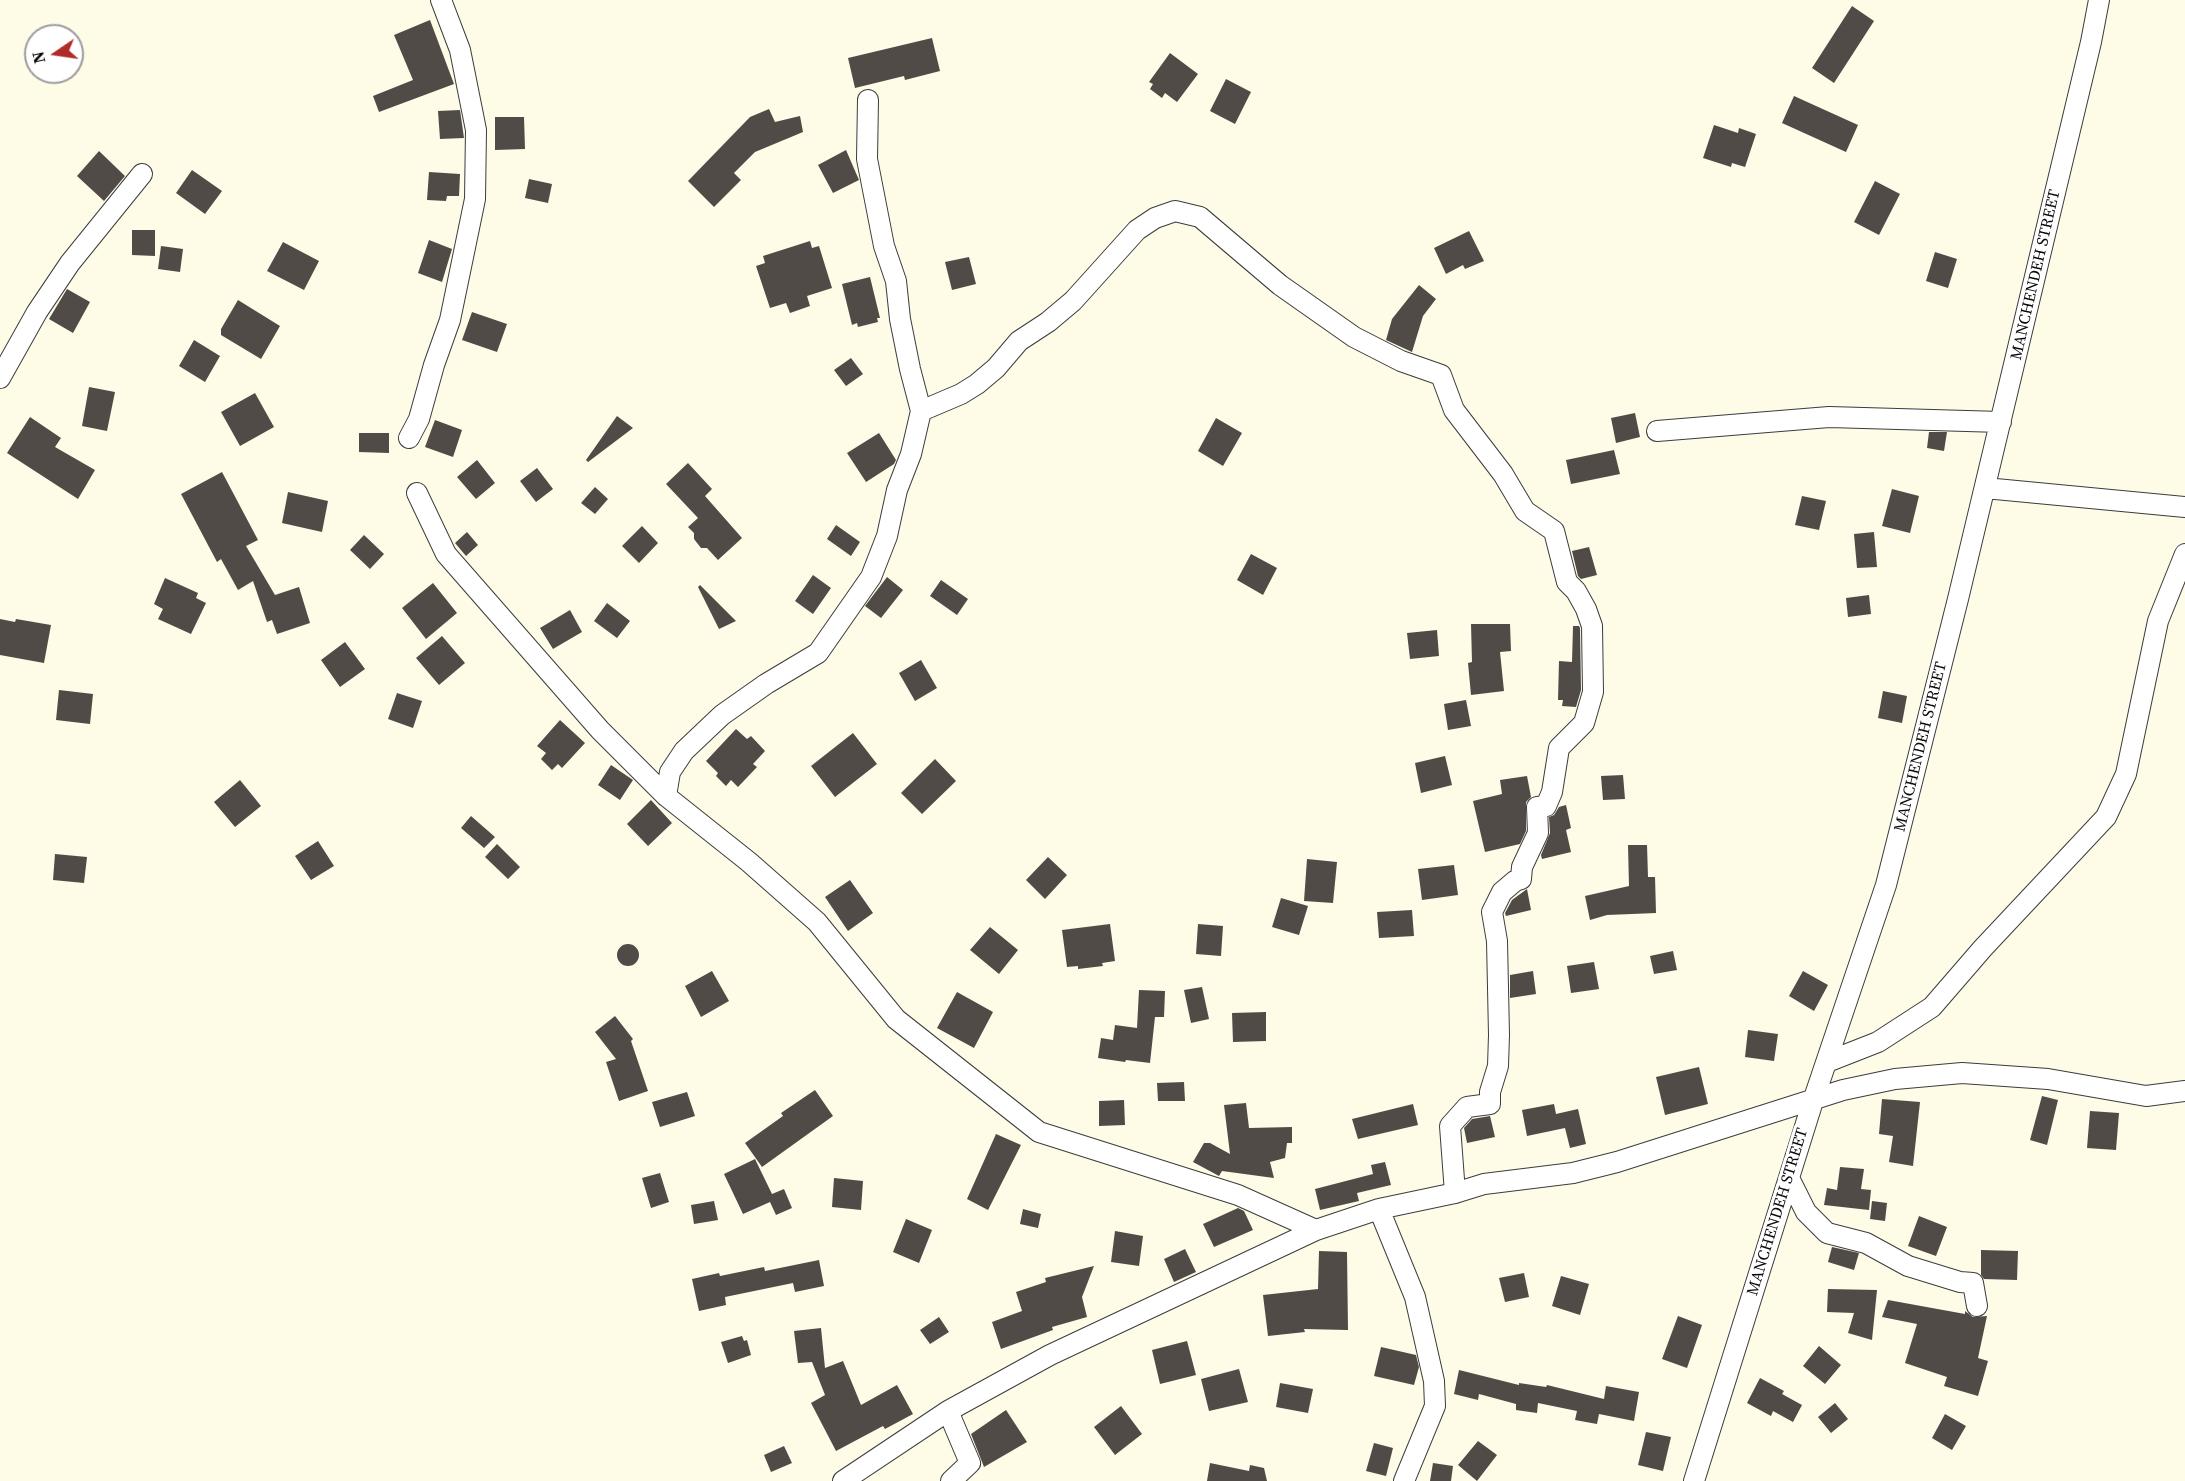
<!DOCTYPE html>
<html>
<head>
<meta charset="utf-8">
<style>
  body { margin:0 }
  #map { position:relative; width:2185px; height:1481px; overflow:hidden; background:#fefbe7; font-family:"Source Serif 4",serif }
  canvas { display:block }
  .north { position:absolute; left:24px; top:24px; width:60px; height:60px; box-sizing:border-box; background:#fff; border:2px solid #9d9d9d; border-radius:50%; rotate:257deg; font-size:16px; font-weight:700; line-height:24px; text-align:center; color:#090909 }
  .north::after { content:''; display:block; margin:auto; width:21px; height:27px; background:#b12c29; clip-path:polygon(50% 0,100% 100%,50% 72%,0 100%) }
</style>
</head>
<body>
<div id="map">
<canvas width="2185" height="1481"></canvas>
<div class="north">N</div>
</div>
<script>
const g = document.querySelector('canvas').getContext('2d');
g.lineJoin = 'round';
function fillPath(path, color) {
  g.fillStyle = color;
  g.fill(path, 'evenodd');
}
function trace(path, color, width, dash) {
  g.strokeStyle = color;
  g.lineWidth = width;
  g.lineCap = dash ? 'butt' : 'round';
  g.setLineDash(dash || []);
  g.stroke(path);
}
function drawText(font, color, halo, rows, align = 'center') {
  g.font = font + ' "Source Serif 4",serif';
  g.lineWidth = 6;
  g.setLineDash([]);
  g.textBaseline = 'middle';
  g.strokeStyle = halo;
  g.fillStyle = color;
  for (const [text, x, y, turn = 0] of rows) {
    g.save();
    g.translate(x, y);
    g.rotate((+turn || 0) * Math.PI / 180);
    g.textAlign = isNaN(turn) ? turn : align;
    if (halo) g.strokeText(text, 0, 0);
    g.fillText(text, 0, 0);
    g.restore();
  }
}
fillPath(new Path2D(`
  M1852,6L1874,21L1834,83L1812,68Z
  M430,20L454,84L379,112L373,96L413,80L394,35Z
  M932,38L940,71L905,80L904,76L855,88L848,58Z
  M1170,53L1198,74L1177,102L1165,93L1162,98L1150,89L1153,84L1149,82Z
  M1226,79L1251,92L1235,124L1210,111Z
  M1794,96L1858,125L1846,152L1782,123Z
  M769,109L775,122L800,116L803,132L755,152L734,173L741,180L714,207L688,181L750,117Z
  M460,110L464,138L440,139L438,111Z
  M495,117H524L525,149L495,150Z
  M1714,125L1738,133L1739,128L1756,134L1745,167L1732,163L1731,167L1703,158Z
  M846,150L859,180L833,193L818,165Z
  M99,151L125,176L104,201L77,176Z
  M192,170L222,191L205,214L176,193Z
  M429,172L460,174L459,196H447L446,201L427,200Z
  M529,179L552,184L548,203L525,198Z
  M1875,181L1900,194L1879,235L1854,222Z
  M132,230H155V256L132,255Z
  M1469,231L1484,261L1465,269L1463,265L1446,274L1434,248Z
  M429,240L452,249L442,282L418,273Z
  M810,241L812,248L819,246L832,288L807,296L810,306L790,313L786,303L770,308L756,266L765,263L763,256Z
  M283,242L319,261L304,290L267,271Z
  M161,246L183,249L180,272L158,269Z
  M1935,252L1957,259L1948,288L1926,281Z
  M969,257L976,284L952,290L945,262Z
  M870,277L880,318H877L878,322L858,327L857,323L852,325L842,284Z
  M1419,285L1436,299L1423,316L1412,352L1386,340L1392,319Z
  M67,289L90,302L73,333L49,319Z
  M238,300L280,326L261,359L221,335V329Z
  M472,312L507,324L497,352L462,340Z
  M194,340L220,356L205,382L179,366Z
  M851,358L863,374L846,386L834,370Z
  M89,387L115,392L107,431L82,426Z
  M255,393L274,427L240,446L221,412Z
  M1635,413L1640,437L1616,443L1611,418Z
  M617,416L633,428L588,462L586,460Z
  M30,417L61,438L55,447L95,470L78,499L7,453Z
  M1216,418L1242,433L1223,466L1198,451Z
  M435,420L462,430L453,457L425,447Z
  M1929,432H1947L1944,451L1927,448Z
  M359,433H389V453L359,452Z
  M879,433L896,460L894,464L866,482L847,453Z
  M1614,450L1620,474L1571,484L1566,460Z
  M477,460L495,483L476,499L457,477Z
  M688,463L712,489L705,496L742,538L718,560L707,548H701L694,539V533L688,527L698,518L666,484Z
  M537,468L553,489L536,502L520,481Z
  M222,472L258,540L246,546L275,595L299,587L310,623L277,634L272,620L267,622L253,581L238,590L221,559L217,562L181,494Z
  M595,487L608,499L595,514L581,503Z
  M1892,489L1919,496L1910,533L1882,526Z
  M288,492L328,501L322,532L282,523Z
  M1802,496L1826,501L1819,530L1795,525Z
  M836,525L860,542L851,556L827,539Z
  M642,526L658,543L639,563L622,546Z
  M467,532L478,545L466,556L455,543Z
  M1874,532L1877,567L1857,568L1854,534Z
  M364,535L384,554L370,569L350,550Z
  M1589,547L1597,575L1581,579L1578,576L1572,551Z
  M1251,554L1277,568L1263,595L1237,580Z
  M813,575L831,588L813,614L795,601Z
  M887,577L903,590L881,618L865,606Z
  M165,578L198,593L196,598L206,603L191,634L158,619L163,609L154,604Z
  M941,580L968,599L957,615L930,596Z
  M433,583L457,613L426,639L402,608Z
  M700,585L736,621L719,629L698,587Z
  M1869,595L1871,614L1848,617L1846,598Z
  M607,603L630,621L617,638L594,621Z
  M570,610L582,632L553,649L540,628Z
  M0,619L15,622L16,619L51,625L44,663L0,655Z
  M1471,624H1510L1511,651L1500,652L1504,691L1471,695L1468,663L1472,662Z
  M1573,626H1579L1580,628L1581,690L1576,707L1562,706L1563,700H1558L1559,661L1572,662Z
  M1437,630L1439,656L1410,659L1407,633Z
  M442,636L465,663L439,685L416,658Z
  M345,642L365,669L340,687L321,660Z
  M921,660L937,688L915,701L899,673Z
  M59,690L93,694L90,724L56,720Z
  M1883,691L1907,696L1902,723L1878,718Z
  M397,693L422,701L413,728L388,719Z
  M1466,700L1471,726L1448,730L1444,704Z
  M560,720L585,743L562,768L558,764L552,770L541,759L546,753L537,746Z
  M736,729L747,739L751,736L765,751L753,764L757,767L738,787L731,780L726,786L716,776L718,773L706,761Z
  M853,733L877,764L835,797L811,766Z
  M1445,756L1452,785L1421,793L1415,763Z
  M935,759L956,781L922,814L901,793Z
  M611,765L633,780L620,800L598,785Z
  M1623,775L1625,799L1603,800L1601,776Z
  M1527,776L1531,797L1526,802V831L1520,844L1485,852L1473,801L1502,794L1500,780Z
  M240,780L261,806L235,827L214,802Z
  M651,800L672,823L648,846L627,824Z
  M1566,805L1571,828L1566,830L1571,852L1542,859L1541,855L1550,833L1549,817L1554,815L1559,807Z
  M471,816L495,837L484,848L461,828Z
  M318,841L334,866L311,880L295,856Z
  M497,844L520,867L508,879L485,857Z
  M1628,845H1647L1648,877H1655L1656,913L1607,915L1590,920L1585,896L1629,886Z
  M55,854L87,857L84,883L53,880Z
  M1048,857L1067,875L1045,899L1026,880Z
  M1307,859L1337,862L1333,903L1304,901Z
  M1454,865L1458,895L1422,900L1418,869Z
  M850,880L873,913L848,931L825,897Z
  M1527,889L1531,910L1506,916L1505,913L1512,900Z
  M1281,898L1308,906L1299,935L1272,927Z
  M1412,910L1414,936L1379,938L1377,912Z
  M1110,924L1115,961L1102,963L1103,966L1078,969V966L1067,967L1062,930Z
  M1198,924L1223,926L1221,956L1196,954Z
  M990,927L1018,950L999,974L970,950Z
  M617 955a11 11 0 1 1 22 0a11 11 0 1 1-22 0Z
  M1673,951L1677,970L1654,974L1650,956Z
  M1594,962L1599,989L1571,993L1567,966Z
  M712,971L729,1001L701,1017L685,986Z
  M1533,971L1536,994L1510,998V975Z
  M1803,971L1828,985L1814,1011L1789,996Z
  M1202,987L1209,1019L1191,1023L1184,990Z
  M1139,990L1165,991L1164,1017H1155L1150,1063L1126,1060L1125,1062L1098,1058L1101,1038L1113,1040L1115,1025L1137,1028Z
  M957,992L993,1012L974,1048L937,1028Z
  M1266,1012V1041L1233,1042L1232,1013Z
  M615,1016L633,1039L631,1041L648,1091L619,1101L606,1062L616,1059L595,1032Z
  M1748,1030L1778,1034L1774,1061L1745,1057Z
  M1699,1067L1708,1104L1665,1115L1656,1077Z
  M1184,1082L1185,1101H1158L1157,1083Z
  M815,1090L833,1116L762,1167L745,1143L783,1116L781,1113Z
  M687,1092L695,1116L660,1127L652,1102Z
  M2042,1096L2058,1100L2047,1145L2030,1140Z
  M1882,1099L1920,1102L1913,1166L1889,1162L1893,1136L1879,1134Z
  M1124,1100L1125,1125L1099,1126V1101Z
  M1246,1103L1249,1128L1292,1127V1143H1287L1285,1158L1270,1162L1274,1178L1222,1171L1219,1176L1193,1162L1204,1143H1210L1230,1154L1224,1105Z
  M1413,1104L1418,1125L1358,1139L1352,1119Z
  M1554,1104L1556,1114L1578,1109L1586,1144L1570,1148L1565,1128L1527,1136L1522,1110Z
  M2090,1111L2119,1113L2116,1150L2087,1148Z
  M1490,1116L1495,1137L1467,1143L1464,1128L1472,1119Z
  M996,1134L1021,1145L988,1210L967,1199Z
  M755,1159L772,1194L784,1189L792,1208L776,1215L770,1202L743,1214L724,1174Z
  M1385,1162L1391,1185L1357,1193L1359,1201L1320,1210L1315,1189L1373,1174L1371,1165Z
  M1840,1167L1864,1169L1861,1189L1871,1190L1869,1210L1824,1205L1827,1188L1837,1190Z
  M660,1173L669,1202L651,1208L642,1178Z
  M834,1178L863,1181L861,1210L832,1207Z
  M714,1201L718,1220L694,1224L691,1205Z
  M1872,1201L1887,1203L1885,1221L1870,1219Z
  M1238,1208L1244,1211L1253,1230L1214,1247L1203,1224Z
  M1023,1209L1041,1214L1038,1228L1020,1224Z
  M1919,1216L1947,1227L1936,1256L1908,1246Z
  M906,1219L932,1230L919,1263L893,1252Z
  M1115,1231L1143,1236L1139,1266L1111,1262Z
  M1832,1247L1859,1253L1854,1270L1828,1262Z
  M1185,1249L1196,1272L1174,1282L1164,1259Z
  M1981,1250L2018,1251L2017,1280L1984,1279L1981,1275Z
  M1319,1251L1347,1252L1348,1330L1304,1329L1305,1332L1268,1336L1263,1295L1318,1289Z
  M819,1260L824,1286L795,1292L793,1283L725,1297L726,1305L699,1311L692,1279L719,1273L720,1276L764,1267L765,1271Z
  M1094,1266L1082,1297L1087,1317L1052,1327L1053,1330L1001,1349L992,1322L1022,1311L1016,1292L1046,1282L1045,1278Z
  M1524,1273L1529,1297L1505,1302L1499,1278Z
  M1561,1276L1589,1284L1580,1315L1552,1306Z
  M1828,1289L1877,1290L1872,1340L1848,1333L1854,1313L1827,1312Z
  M1888,1300L1965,1314V1311L1973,1317L1987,1316L1978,1358L1988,1361L1978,1396L1944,1386L1947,1377L1905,1363L1917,1324L1882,1317Z
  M1678,1316L1702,1325L1687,1368L1662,1359Z
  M939,1317L949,1332L930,1344L920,1330Z
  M821,1328L825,1368L843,1361L861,1405L897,1385L913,1414L885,1429L883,1426L836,1451L811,1403L825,1395L812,1362L798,1363L794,1331Z
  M742,1336L744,1341L747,1340L751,1355L728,1363L721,1342Z
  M1187,1341L1196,1375L1160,1384L1152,1350Z
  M1819,1346L1841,1365L1825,1384L1803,1366Z
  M1381,1347L1416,1355L1419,1367L1414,1385L1374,1376Z
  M1239,1369L1248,1402L1209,1411L1201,1379Z
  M1459,1370L1519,1385V1383L1546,1387L1547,1385L1604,1399L1606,1386L1639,1392L1634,1421L1599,1414L1597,1424L1575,1420L1577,1411L1538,1403L1537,1413L1516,1410V1404L1479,1394L1478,1400L1454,1394Z
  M1760,1378L1784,1391L1782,1394L1802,1405L1793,1422L1773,1411L1771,1416L1747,1403Z
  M1280,1383L1313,1389L1308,1413L1276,1407Z
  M1835,1403L1848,1419L1831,1433L1818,1417Z
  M1121,1406L1142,1434L1115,1455L1094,1427Z
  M1006,1410L1027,1442L984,1467L971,1434Z
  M1945,1414L1966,1426L1952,1450L1932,1438Z
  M1646,1432L1671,1437L1663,1471L1638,1465Z
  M1478,1441L1497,1455L1477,1481L1458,1465Z
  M1374,1443L1393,1448L1386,1476L1366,1471Z
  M784,1446L792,1463L771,1472L764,1455Z
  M1210,1463L1249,1471L1250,1465L1264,1468L1267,1481H1207Z
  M1433,1463L1453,1466L1451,1481H1430Z`), '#514b47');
const minor = new Path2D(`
  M0,378L37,312L70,263L142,174
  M921,411L961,394L977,384L996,368L1019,341L1048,322L1073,301L1137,230L1155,218L1175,211L1200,217L1280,285L1354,337L1401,361L1441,375L1454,410L1503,474L1525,511L1554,531L1567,582L1576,591L1586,609L1592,626L1593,692L1584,723L1559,748L1552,792L1546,806L1537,807L1538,833L1522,867L1521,879L1515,881L1502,892L1492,912L1497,941L1499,1035L1498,1066L1490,1092V1104L1467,1107L1450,1126L1455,1193
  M1657,431L1829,417L2001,422
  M409,438L419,419L434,365L450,320L475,199L476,130L460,50L441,0
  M1985,488L2185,507
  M417,493L446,554L600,730L666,796L749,862L817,922L896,1019L1039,1132L1238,1195L1316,1230
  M666,796L670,772L684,751L722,715L766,684L818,653L871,577L887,536L897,490L911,454L921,411L910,369L900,319L896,281L884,246L867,159L868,100
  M1827,1062L1878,1042L1932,1007L1983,948L2106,817L2126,774L2158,621L2185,554
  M1789,1178L1806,1212L1827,1233L1866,1243L1908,1266L1960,1282L1973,1283L1977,1306
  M1379,1209L1415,1297L1434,1381L1435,1406L1404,1481
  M948,1411L970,1463L951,1481
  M843,1481L948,1411L1050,1355L1316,1230L1379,1209L1455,1193L1484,1184L1573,1173L1617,1162L1843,1090L1895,1079L1962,1073L2048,1079L2146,1096L2185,1091
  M1694,1481L1813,1101L1886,885L1958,599L2091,42L2099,0`);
trace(minor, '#3c3c3c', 22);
trace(minor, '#fff', 20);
drawText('16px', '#090909', '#fff', [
  ["MANCHENDEH STREET",2036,275,-77],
  ["MANCHENDEH STREET",1921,747,-76],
  ["MANCHENDEH STREET",1778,1212,-73]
]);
</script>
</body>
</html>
